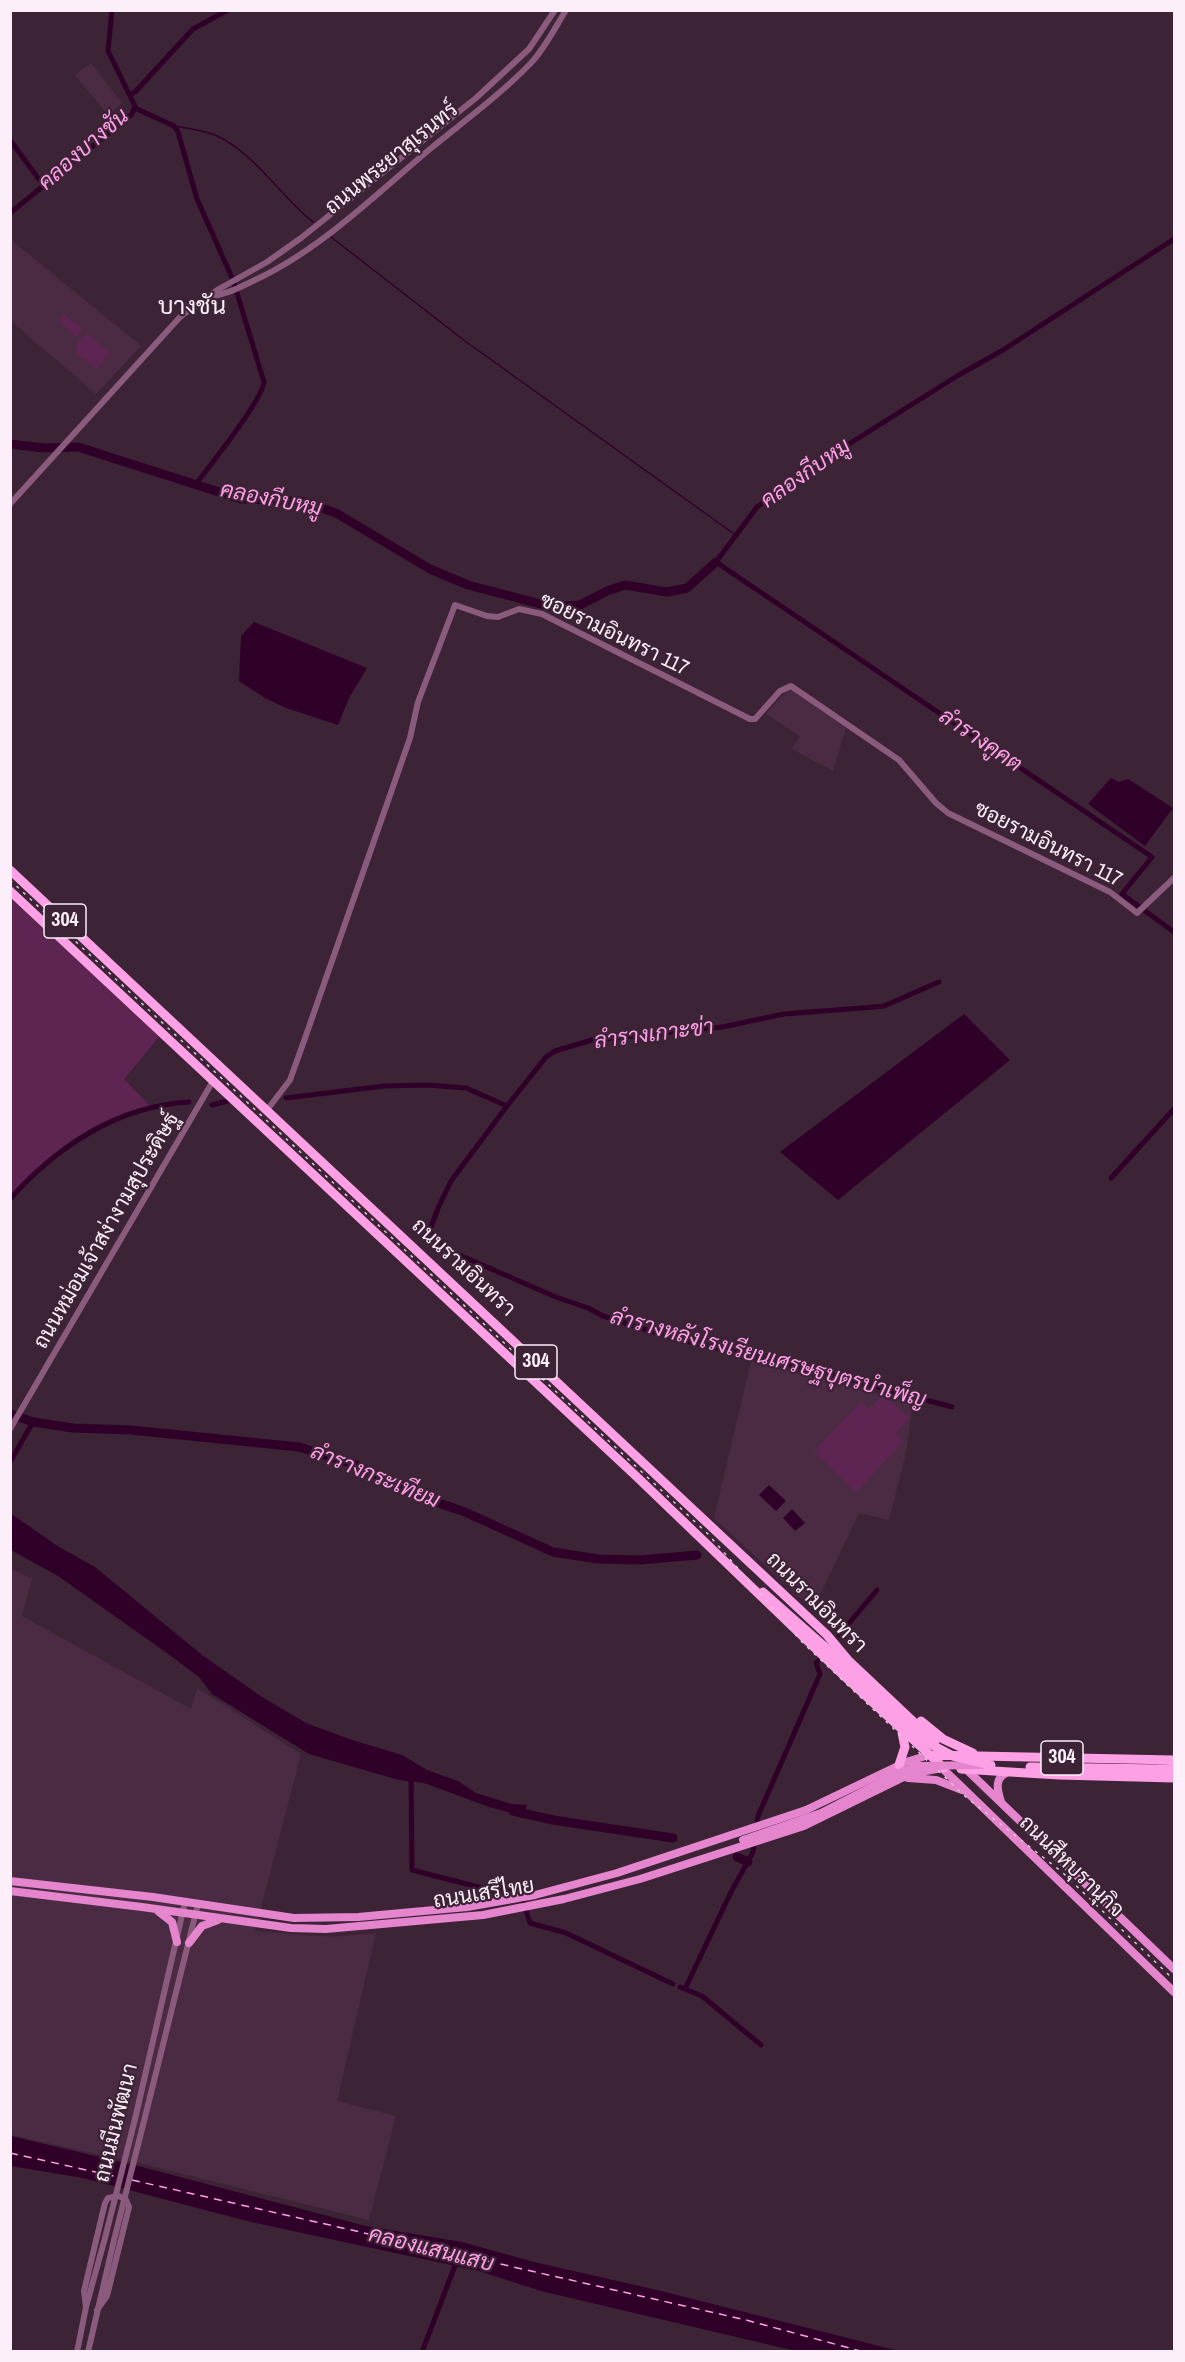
<!DOCTYPE html>
<html>
<head>
<meta charset="utf-8">
<style>
  body { margin:0 }
  #map { position:relative; width:1185px; height:2362px; overflow:hidden; background:#3d2336; font-family:"Archivo Narrow",sans-serif }
  canvas { display:block }
  .frame { position:absolute; inset:0; border:12px solid #fdeff9; pointer-events:none }
</style>
</head>
<body>
<div id="map">
<canvas width="1185" height="2362"></canvas>
<div class="frame"></div>
</div>
<script>
const g = document.querySelector('canvas').getContext('2d');
g.lineJoin = 'round';
function fillPath(path, color) {
  g.fillStyle = color;
  g.fill(path, 'evenodd');
}
function trace(path, color, width, dash) {
  g.strokeStyle = color;
  g.lineWidth = width;
  g.lineCap = dash ? 'butt' : 'round';
  g.setLineDash(dash || []);
  g.stroke(path);
}
function drawText(font, color, halo, rows, align = 'center') {
  g.font = font + ' "Archivo Narrow",Sarabun,sans-serif';
  g.lineWidth = 4.5;
  g.setLineDash([]);
  g.textBaseline = 'middle';
  g.strokeStyle = halo;
  g.fillStyle = color;
  for (const [text, x, y, turn = 0] of rows) {
    g.save();
    g.translate(x, y);
    g.rotate((+turn || 0) * Math.PI / 180);
    g.textAlign = isNaN(turn) ? turn : align;
    if (halo) g.strokeText(text, 0, 0);
    g.fillText(text, 0, 0);
    g.restore();
  }
}
fillPath(new Path2D(`
  M91,63L122,103L108,115L75,75Z
  M10,239L141,346L96,394L11,321Z
  M791,689L846,728L833,771L792,749L800,736L766,714L787,690Z
  M751,1361L913,1403L906,1453L889,1520L859,1513L813,1610L714,1518Z
  M10,1568L32,1579L22,1616L191,1709L197,1688L301,1754L255,1931L330,1937L376,1933L337,2101L396,2116L369,2220L139,2163L11,2135Z`), '#4a2b43');
fillPath(new Path2D(`
  M62,315H65L82,329L78,335L75,336L60,322Z
  M89,335L110,353L97,369L77,354C74,346 80,335 89,335Z
  M10,898L160,1036L124,1079L149,1105C138,1109 125,1112 114,1117C78,1131 35,1167 11,1196Z
  M883,1395L910,1418L896,1433L893,1432L903,1442L856,1492L814,1451L861,1402L869,1409Z`), '#5e2552');
fillPath(new Path2D(`
  M254,622L367,668L349,698L338,725L286,708L265,698L239,681L241,636Z
  M1111,778L1119,782L1128,779L1173,808L1145,846L1088,804Z
  M964,1014L1010,1060L838,1200L780,1152Z
  M769,1485L786,1501L776,1511L759,1495Z
  M792,1509L805,1523L795,1531L783,1518Z
  M10,1513L59,1547L95,1567L202,1655L262,1697L306,1723L352,1740L402,1755L427,1770L458,1781L476,1793L511,1804L527,1805L523,1816L489,1807L424,1783L399,1780L309,1754L212,1694L199,1677L164,1651L58,1576L11,1550Z
  M11,2136L142,2167L366,2226L462,2242L534,2262L657,2290L899,2351H796L541,2291L479,2271L251,2222L83,2178L11,2166Z`), '#300128');
trace(new Path2D(`
  M174,126C187,128 202,130 215,135C250,149 283,198 313,222
  M331,237L465,341L737,536`), '#300128', 1.5);
trace(new Path2D(`
  M130,95L135,92L193,29L228,10
  M135,108L174,126L178,132L197,199L233,280L264,382C261,402 211,464 196,484
  M10,140L44,186
  M10,213L132,114L135,106L108,51L112,10
  M1174,239L1003,350L957,376L833,454L757,507L716,562L1152,857L1122,894L1174,932
  M286,1098L384,1086L428,1085L466,1088L507,1106L546,1057L555,1051L592,1040L722,1027L784,1014L874,1007L884,1006L939,982
  M212,1105L227,1101
  M507,1106L451,1181L439,1206L429,1232L450,1251L556,1297L588,1308L603,1316L672,1338L834,1375L952,1407
  M1111,1178L1174,1109
  M10,1199C56,1147 118,1106 189,1102
  M10,1462L33,1422
  M839,1635L877,1590
  M411,1774L412,1870L494,1891L519,1890L530,1923L566,1933L673,1984
  M756,1827L758,1816L820,1674L816,1663L819,1660
  M680,1987L702,1996L761,2045
  M685,1989L730,1894L753,1852L755,1839
  M422,2352L456,2263`), '#300128', 5);
trace(new Path2D(`
  M10,444L44,448L78,447L241,499L301,501L336,513L430,569L468,585L552,607L580,605L607,591L625,585L667,592L687,588L716,562
  M10,1414L33,1422L73,1428L131,1430L299,1447L356,1465L427,1499L465,1512L553,1552L598,1559L640,1560L697,1555
  M513,1811L553,1820L673,1838
  M737,1857L748,1862`), '#300128', 9);
trace(new Path2D(`
  M10,2153L118,2177
  M132,2180L746,2320L864,2352`), '#ff9fe7', 1.5, [8, 6]);
trace(new Path2D(`
  M212,296C227,294 241,287 255,280C320,250 375,195 430,149C464,121 500,95 531,63C545,48 555,28 566,10
  M10,504L181,316L219,289L267,262L301,238L476,98L529,49L555,10
  M267,1110L290,1080L304,1041L410,738L418,702L455,605L487,616L498,617L519,609L542,614L750,719H755L780,691L791,686L899,760L936,803L948,813L1110,892L1137,913L1174,878
  M10,1429L213,1081
  M135,2119L185,1902
  M143,2125L198,1904
  M86,2307L84,2291L105,2203L108,2198L119,2196L126,2200L129,2207L107,2296L97,2310
  M77,2352L86,2307L105,2238
  M88,2352L114,2240`), '#8a5b7d', 6);
trace(new Path2D(`
  M966,1769L1174,1969
  M908,1778L936,1780L962,1790
  M1001,1802C997,1789 994,1778 1008,1772
  M10,1881L153,1897L294,1918L358,1917L467,1907L535,1895L617,1873L806,1810L906,1762L929,1755
  M10,1891L142,1907L291,1928L326,1929L483,1915L564,1899L640,1879L804,1826L910,1774L942,1768L1174,1992
  M158,1911L172,1922L177,1942
  M189,1943L202,1926L218,1920`), '#e585ce', 8);
trace(new Path2D(`
  M10,870L827,1635L848,1660L935,1742
  M10,891L637,1477L842,1674L944,1768
  M763,1592L824,1646
  M921,1721L943,1739L973,1753
  M929,1755L1174,1760
  M899,1765L905,1747L902,1733
  M961,1769L1059,1775L1174,1778
  M1159,1769H1174`), '#fda0e6', 9);
trace(new Path2D(`
  M10,880L708,1534L802,1642L967,1798L1062,1872L1174,1980`), '#dbcbd7', 1.5, [3, 6]);
trace(new Path2D(`
  M105,2238L135,2119
  M114,2240L143,2125`), '#8a5b7d', 6);
trace(new Path2D(`
  M743,1840L821,1813L897,1774L917,1766L981,1765`), '#e585ce', 8);
trace(new Path2D(`
  M824,1646L910,1727L932,1745L953,1756L991,1765
  M1030,1767L1159,1769`), '#fda0e6', 9);
for (const [x, y, w] of [
  [65,921,42],
  [536,1362,42],
  [1062,1758,42]
]) {
  const box = new Path2D();
  box.roundRect(x - w / 2, y - 17, w, 34, 4.5);
  g.fillStyle = '#3d2336';
  g.fill(box);
  trace(box, '#fdeff9', 1.5);
}
drawText('bold 20px', '#fdeff9', null, [
  ["304",65,921],
  ["304",536,1362],
  ["304",1062,1758]
]);
drawText('21px', '#fdeff9', '#3d2336', [
  ["ถนนพระยาสุเรนทร์",392,159,-39],
  ["ซอยรามอินทรา 117",614,635,26],
  ["ซอยรามอินทรา 117",1048,845,27],
  ["ถนนหม่อมเจ้าสง่างามสุประดิษฐ์",107,1231,-60],
  ["ถนนรามอินทรา",463,1268,43],
  ["ถนนรามอินทรา",816,1603,45],
  ["ถนนสีหบุรานุกิจ",1071,1867,44],
  ["ถนนเสรีไทย",484,1894,-9],
  ["ถนนมีนพัฒนา",117,2123,-76]
]);
drawText('italic 22px', '#ff9fe7', '#3d2336', [
  ["คลองบางชัน",84,150,-41],
  ["คลองกีบหมู",806,474,-35],
  ["คลองกีบหมู",271,500,11],
  ["ลำรางคูคต",980,741,34],
  ["ลำรางเกาะข่า",654,1035,-7],
  ["ลำรางหลังโรงเรียนเศรษฐบุตรบำเพ็ญ",768,1359,15],
  ["ลำรางกระเทียม",375,1477,22],
  ["คลองแสนแสบ",431,2250,14]
]);
drawText('24px', '#fdeff9', '#3d2336', [
  ["บางชัน",192,308]
]);
</script>
</body>
</html>
